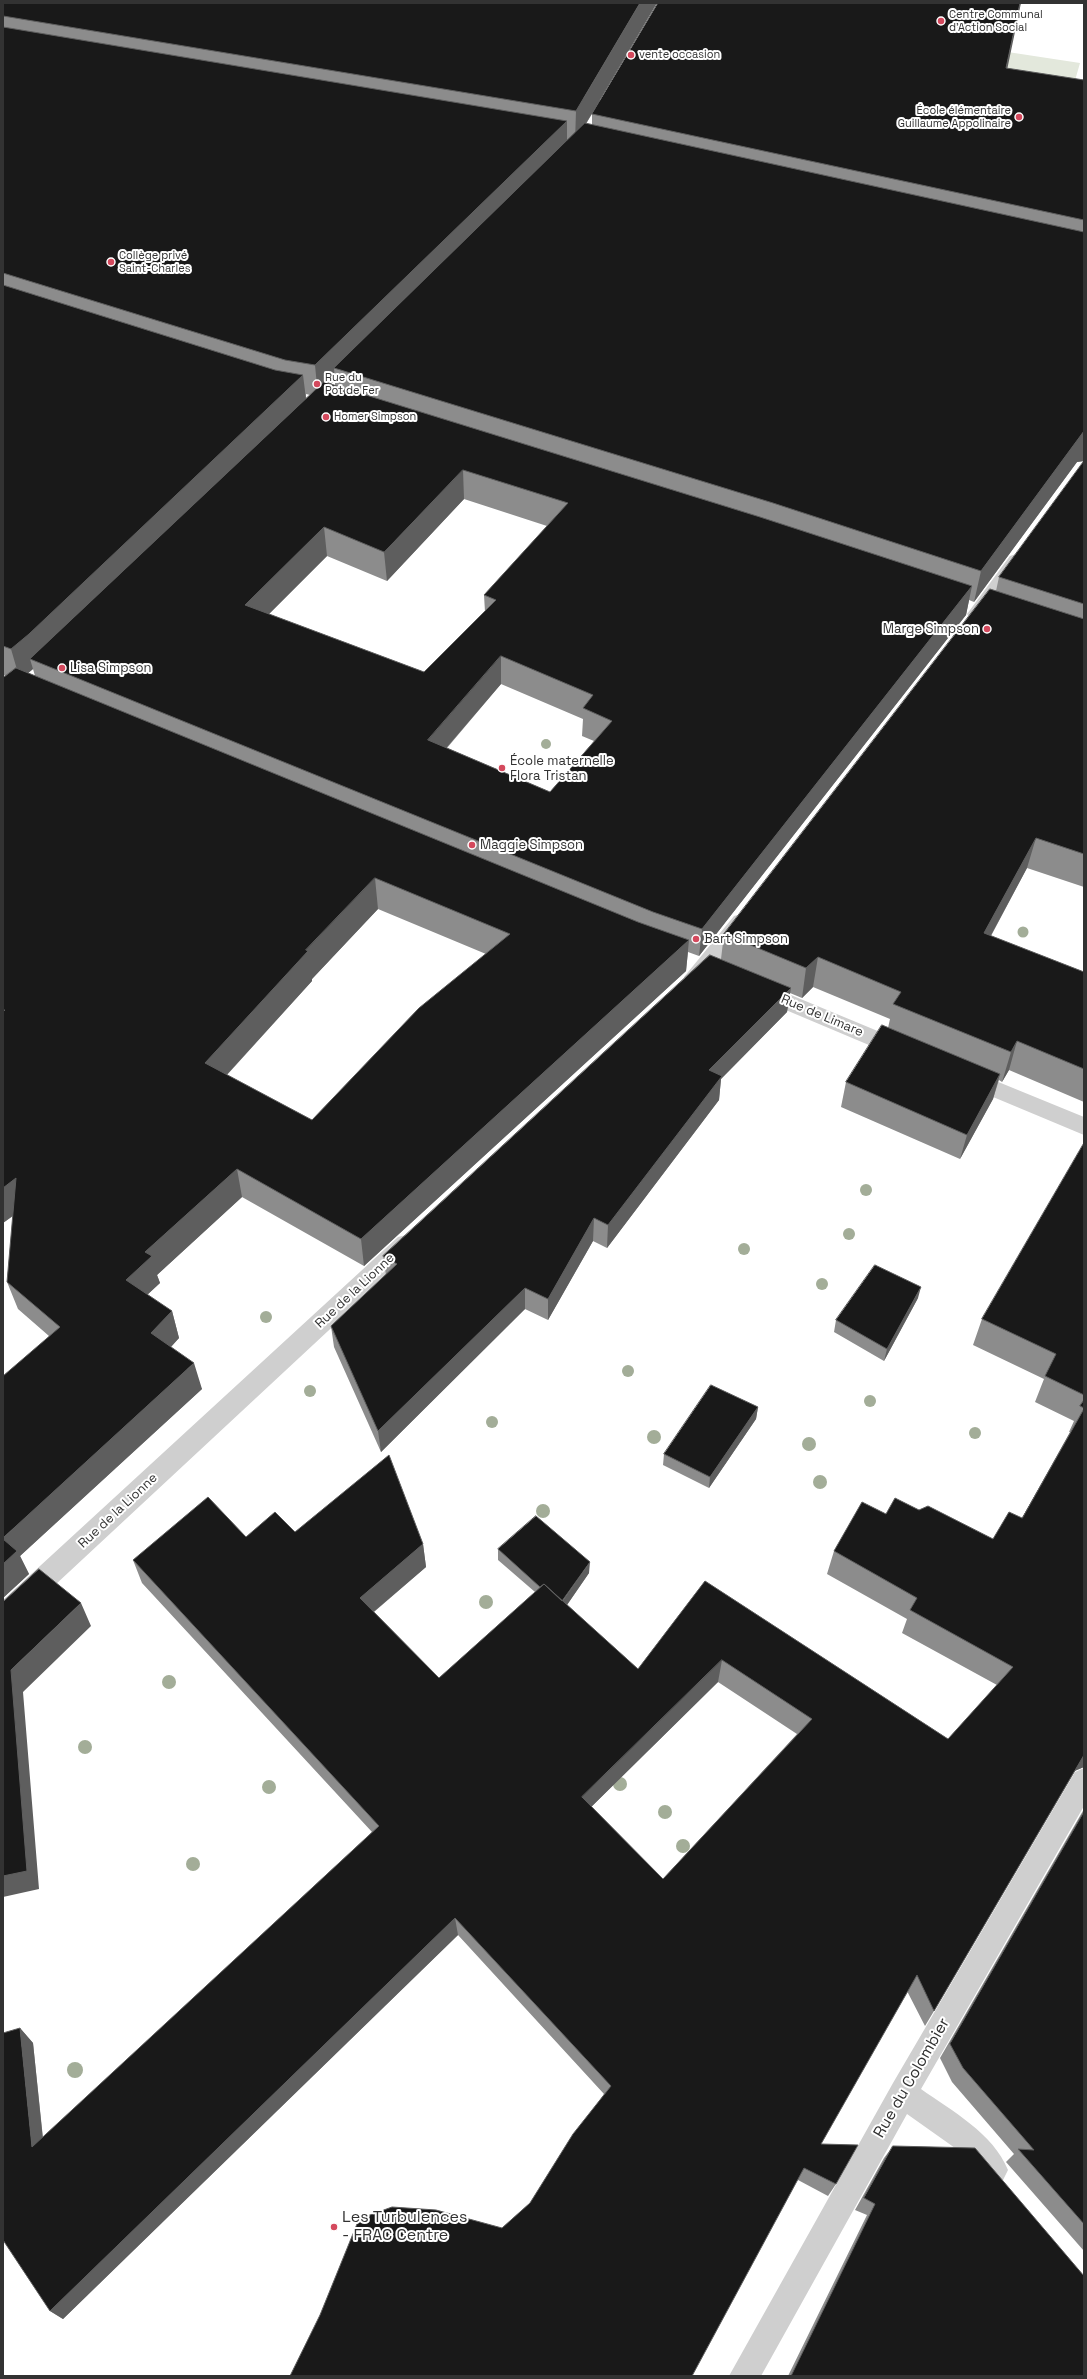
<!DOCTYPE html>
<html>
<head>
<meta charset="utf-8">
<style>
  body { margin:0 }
  #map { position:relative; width:1087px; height:2379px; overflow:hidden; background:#fff; font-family:"Space Grotesk",sans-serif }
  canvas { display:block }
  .frame { position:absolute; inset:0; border:4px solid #323232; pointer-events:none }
</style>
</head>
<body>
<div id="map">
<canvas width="1087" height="2379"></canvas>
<div class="frame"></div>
</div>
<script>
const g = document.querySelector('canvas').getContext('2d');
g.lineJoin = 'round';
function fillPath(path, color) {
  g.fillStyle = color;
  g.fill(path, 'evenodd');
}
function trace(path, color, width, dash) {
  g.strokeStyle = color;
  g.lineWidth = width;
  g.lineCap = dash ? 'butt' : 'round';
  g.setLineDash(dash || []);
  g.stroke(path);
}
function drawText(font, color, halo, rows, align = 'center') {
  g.font = font + ' "Space Grotesk",sans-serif';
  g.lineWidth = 4;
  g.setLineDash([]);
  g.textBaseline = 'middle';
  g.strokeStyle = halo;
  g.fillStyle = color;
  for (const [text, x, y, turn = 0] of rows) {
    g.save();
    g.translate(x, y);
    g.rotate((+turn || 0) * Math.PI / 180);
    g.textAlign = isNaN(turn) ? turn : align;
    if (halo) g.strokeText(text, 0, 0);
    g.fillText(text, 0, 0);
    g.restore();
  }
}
fillPath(new Path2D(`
  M988,49L1080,63L1072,91L978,77Z`), '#e3e8dc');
fillPath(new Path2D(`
  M1016,554L1022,556L1025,560L1022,564L982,618L976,620L970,618L967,614L970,610L1010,556Z
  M741,914L748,916L751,921C743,935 715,974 702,982C697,985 692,984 687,982L684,977L734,916Z
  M762,983L909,1044L912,1050L909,1056L902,1058L895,1056L755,997L752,991L755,985Z
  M969,1070L1084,1117V1135L962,1084L958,1078L962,1072Z
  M406,1235L414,1237L417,1244L414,1251L12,1625L3,1629V1600L398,1237Z
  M1084,1768V1806L921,2089C952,2111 993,2133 1008,2170L1003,2180L993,2185L983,2180L955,2148L907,2114L761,2376H729L893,2083L1075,1772Z`), '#cfcfcf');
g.fillStyle = '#a3ad98';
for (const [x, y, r] of [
  [546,744,5],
  [1023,932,5.5],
  [866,1190,6],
  [849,1234,6],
  [744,1249,6],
  [822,1284,6],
  [266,1317,6],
  [628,1371,6],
  [310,1391,6],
  [870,1401,6],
  [492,1422,6],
  [975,1433,6],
  [654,1437,7],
  [809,1444,7],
  [820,1482,7],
  [543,1511,7],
  [486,1602,7],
  [169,1682,7],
  [85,1747,7],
  [620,1784,7],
  [269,1787,7],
  [665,1812,7],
  [683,1846,7],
  [193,1864,7],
  [75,2070,8]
]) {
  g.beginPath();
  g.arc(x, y, r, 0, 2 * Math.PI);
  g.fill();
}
fillPath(new Path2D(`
  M3,3L600,101L1007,69L1084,80V887L1027,868L991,936L1084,972V1102L1009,1070L1002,1082L999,1080L993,1099L960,1159L841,1107L846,1082L888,1028L890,1019L813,987L802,998L790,993L787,1012L721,1079L719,1100L607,1248L593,1241L548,1320L525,1309L381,1452L334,1347L331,1326L386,1275L383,1256L721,959L724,934L996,591L999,577L1084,461L1077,462L974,602L969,600L966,615L699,956L688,952L686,971L364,1266L242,1197L157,1275L160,1283L147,1295L172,1311L179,1338L171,1347L202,1389L20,1556L29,1574L3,1598L49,1336L18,1309L7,1282L13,1216L3,1223V678L6,676L3,675ZM592,114V125L586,124ZM335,380V385L331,384ZM306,394L310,395L306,398ZM464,499L547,526L484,595L485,612L424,672L269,614L327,556L387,581ZM33,669L35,676L28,673ZM501,684L583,719L582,736L594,741L550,792L447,748ZM378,909L486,954L312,1120L227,1075L312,981V979Z
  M1084,1143V1767L1075,1771L934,2011L925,2026L907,1991L821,2144L836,2184L828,2196L798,2180L502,2228L530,2203L604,2094L458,1935L63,2319L50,2311L20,2028L33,2043L43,2138L372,1832L142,1583L133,1560L246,1537L295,1532L423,1544L426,1567L374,1612L439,1678L535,1592L498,1560V1549L589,1573L567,1605L638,1669L705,1581L948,1739L997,1685L902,1633L907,1619L827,1574L834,1551L886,1514L919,1510L993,1539L1022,1518L1070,1432H1069L1074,1421L1035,1402L1044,1379L973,1345L982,1319ZM718,1682L797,1734L663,1879L591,1807Z
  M918,1298L884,1361L834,1332L836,1320Z
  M758,1407L756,1419L709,1488L663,1465L664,1454Z
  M1084,1809V2251L1006,2162L1014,2154L952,2082L940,2058Z
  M893,2146L1084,2376H788L867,2215L855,2210L884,2158Z`), '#8c8c8c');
fillPath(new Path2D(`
  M640,3H657L575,142L576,111Z
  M1020,3H1021L1001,99L1006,68Z
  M567,121V152L334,368L335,380L318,396L315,365Z
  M303,375L307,407L30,659L33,669L20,680L11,649Z
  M1084,431V461L1077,462L974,602L981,571Z
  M463,470L464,499L387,581L384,552Z
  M324,527L327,556L249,634L245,605Z
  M972,586L966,615L699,956L702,929Z
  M501,656V684L429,768L428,740Z
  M1036,838L1027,868L976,963L984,933Z
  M375,878L378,909L312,979V981L211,1092L205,1063L306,950Z
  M689,940L686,971L364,1266L361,1239Z
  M818,957L813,987L802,998L806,968Z
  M791,988L787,1012L721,1079L719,1100L607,1248L608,1225L709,1070Z
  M1017,1041L1009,1070L1002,1082L1011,1052Z
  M1000,1074L993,1099L960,1159L967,1135Z
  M237,1169L242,1197L157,1275L160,1283L134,1307L126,1280L145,1252Z
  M16,1178L26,1206L3,1223V1188Z
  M594,1218L593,1241L548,1320V1299Z
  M921,1287L918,1298L884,1361L887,1349Z
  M525,1288V1309L381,1452L378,1431Z
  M172,1311L179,1338L159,1360L151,1333Z
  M194,1363L202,1389L20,1556L29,1574L3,1598V1538Z
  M758,1407L756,1419L709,1488L710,1477Z
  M423,1544L426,1567L364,1620L360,1598Z
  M590,1562L589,1573L560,1615V1605Z
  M81,1603L91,1626L23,1692L39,1889L3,1897V1876L11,1670Z
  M722,1660L718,1682L581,1817L582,1797Z
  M1084,1755V1767L1074,1771Z
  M455,1918L458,1935L63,2319L50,2311Z
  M20,2028L33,2043L45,2160L32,2147Z`), '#5e5e5e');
const building = new Path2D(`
  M3,3H640L576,111L3,16Z
  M658,3H1020L1006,68L1084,80V220L592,114Z
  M3,27L567,121L315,365L285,360L3,273Z
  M585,123L1084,232V431L981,571L773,503L334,368Z
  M3,285L275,370L303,375L29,634L11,649L3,646Z
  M324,382L760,517L972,586L702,929L653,912L30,659ZM463,470L568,503L484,595L496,600L424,672L245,605L324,527L384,552ZM501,656L593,695L583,708L612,721L550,792L428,740Z
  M1084,461V604L999,577Z
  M990,589L1084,619V854L1036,838L984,933L1084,972V1069L1017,1041L1011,1052L893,1004L901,992L818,957L806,968L724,934Z
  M16,668L638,922L689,940L361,1239L237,1169L145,1252L152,1256L126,1280L172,1311L151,1333L194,1363L3,1538V1376L60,1327L7,1282L16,1178L3,1188V1012L5,1010H3V678ZM375,878L510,934L419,1008L312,1120L205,1063L308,951L306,950Z
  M710,955L791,988L709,1070L722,1076L608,1225L594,1218L548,1299L525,1288L378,1431L331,1326L397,1264L383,1256Z
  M882,1025L1000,1074L967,1135L846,1082Z
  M1084,1143V1395L1045,1376L1056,1354L982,1319Z
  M875,1265L921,1287L887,1349L836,1320Z
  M711,1385L758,1407L710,1477L664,1454Z
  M1084,1400V1408L1080,1406Z
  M1084,1409V1755L934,2011L917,1975L821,2144L858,2145L836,2184L804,2168L692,2376H290L320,2315L359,2219L392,2207L436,2210L502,2228L530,2203L573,2134L611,2086L455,1918L50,2311L3,2240V2033L20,2028L32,2147L379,1826L133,1560L208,1497L246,1537L275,1512L295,1532L389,1455L423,1544L360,1598L439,1678L544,1584L638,1669L705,1581L948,1739L1013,1667L910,1610L917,1598L834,1551L862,1502L886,1514L895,1498L919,1510L928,1506L993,1539L1009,1512L1022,1518ZM722,1660L812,1719L663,1879L582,1797Z
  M536,1516L590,1562L562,1601L544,1584L540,1587L498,1549Z
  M3,1539L17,1551L3,1564Z
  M39,1569L81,1603L11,1670L27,1871L3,1876V1602Z
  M1084,1812V2224L1018,2149L1034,2150L963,2068L950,2044Z
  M893,2146L975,2148L1084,2276V2376H791L875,2204L864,2198Z`);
fillPath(building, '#191919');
trace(building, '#5e5e5e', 1);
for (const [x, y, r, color] of [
  [941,21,4,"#d4495d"],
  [631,55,4,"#d4495d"],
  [1019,117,4,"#d4495d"],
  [111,262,4,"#d4495d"],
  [317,384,4,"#d4495d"],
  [326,417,4,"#d4495d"],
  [987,629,4,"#d4495d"],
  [62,668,4,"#d4495d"],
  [502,768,4,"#d4495d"],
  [472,845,4,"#d4495d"],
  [696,939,4,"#d4495d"],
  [334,2227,4,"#d4495d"]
]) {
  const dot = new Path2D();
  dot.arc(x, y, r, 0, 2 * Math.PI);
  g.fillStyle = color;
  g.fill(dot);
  trace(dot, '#fff', 1.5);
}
drawText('11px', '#323232', '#fff', [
  ["Centre Communal",949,15],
  ["d'Action Social",949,28],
  ["vente occasion",639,55],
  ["École élémentaire",1011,111,"right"],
  ["Guillaume Appolinaire",1011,124,"right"],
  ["Collège privé",119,256],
  ["Saint-Charles",119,269],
  ["Rue du",325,378],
  ["Pot de Fer",325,391],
  ["Homer Simpson",334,417]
], 'left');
drawText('13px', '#323232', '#fff', [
  ["Marge Simpson",979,629,"right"],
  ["Lisa Simpson",70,668],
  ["École maternelle",510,761],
  ["Flora Tristan",510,776],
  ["Maggie Simpson",480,845],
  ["Bart Simpson",704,939]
], 'left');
drawText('13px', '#323232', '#fff', [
  ["Rue de Limare",822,1016,23],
  ["Rue de la Lionne",355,1291,-43],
  ["Rue de la Lionne",118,1511,-43]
]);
drawText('16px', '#323232', '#fff', [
  ["Rue du Colombier",912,2078,-60]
]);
drawText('16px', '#323232', '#fff', [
  ["Les Turbulences",342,2218],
  ["- FRAC Centre",342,2236]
], 'left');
</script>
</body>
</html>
